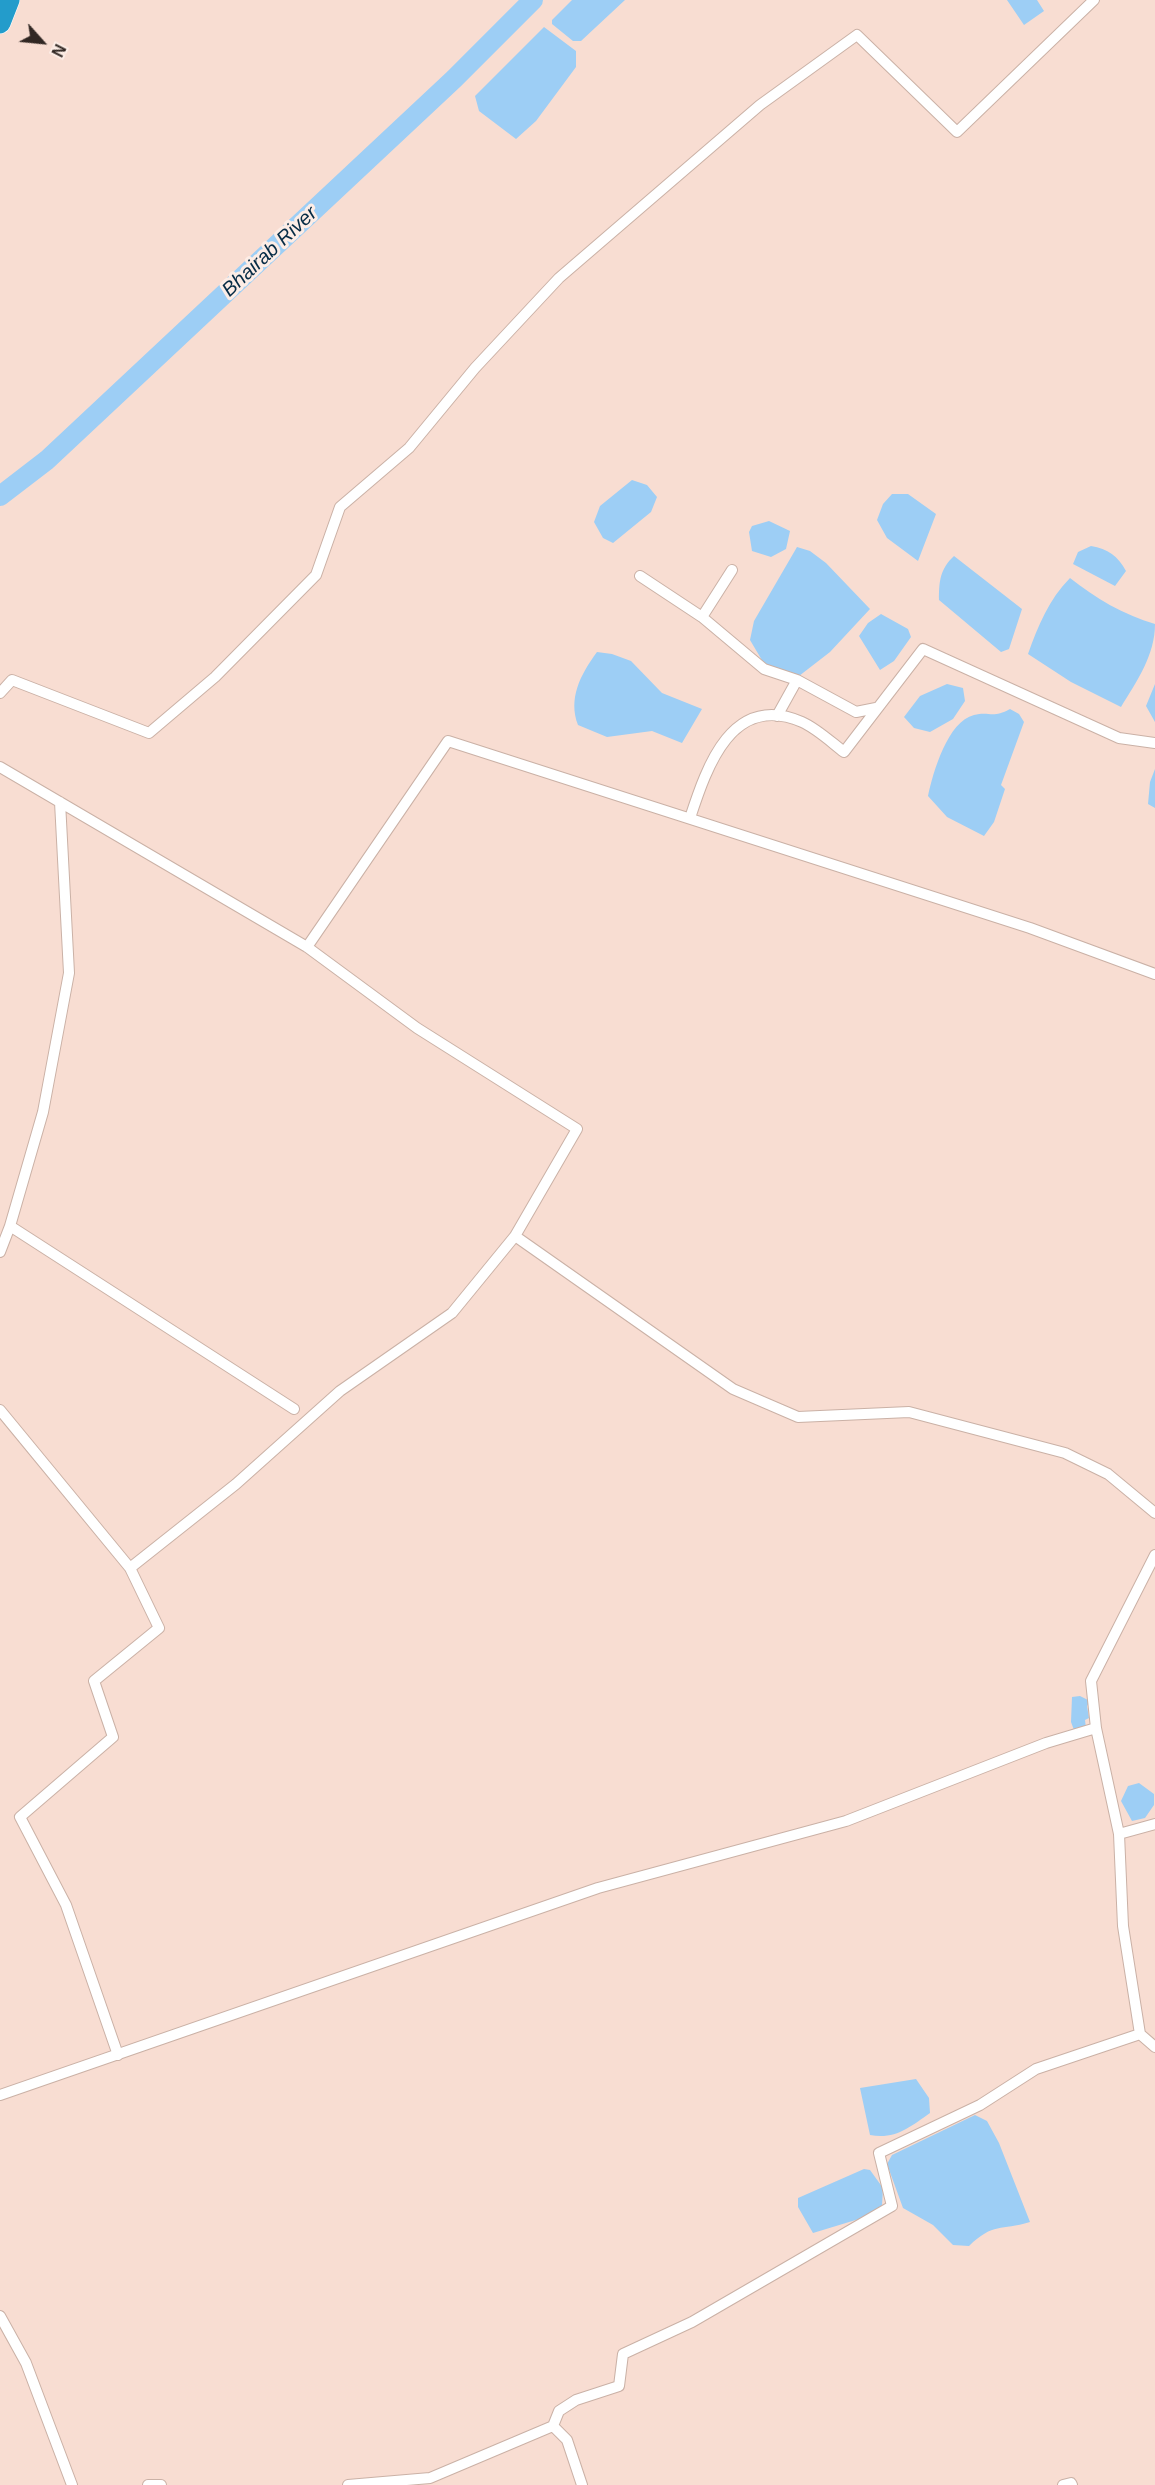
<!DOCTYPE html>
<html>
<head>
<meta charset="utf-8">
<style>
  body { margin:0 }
  #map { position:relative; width:1155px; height:2485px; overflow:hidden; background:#f8ddd2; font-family:Helvetica,sans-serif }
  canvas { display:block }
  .north { position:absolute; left:12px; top:12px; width:60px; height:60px; -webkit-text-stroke:4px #fdede6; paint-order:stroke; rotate:117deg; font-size:16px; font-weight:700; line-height:24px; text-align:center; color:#312723 }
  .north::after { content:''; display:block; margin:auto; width:21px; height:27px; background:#312723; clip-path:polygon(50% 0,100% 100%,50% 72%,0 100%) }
</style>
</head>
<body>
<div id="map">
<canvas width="1155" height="2485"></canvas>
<div class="north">N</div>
</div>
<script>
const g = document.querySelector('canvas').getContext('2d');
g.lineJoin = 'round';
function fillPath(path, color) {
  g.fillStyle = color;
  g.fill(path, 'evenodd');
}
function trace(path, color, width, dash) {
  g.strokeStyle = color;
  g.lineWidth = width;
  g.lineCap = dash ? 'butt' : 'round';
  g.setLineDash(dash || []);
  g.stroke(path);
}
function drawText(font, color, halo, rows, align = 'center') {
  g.font = font + ' Helvetica,sans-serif';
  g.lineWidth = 6;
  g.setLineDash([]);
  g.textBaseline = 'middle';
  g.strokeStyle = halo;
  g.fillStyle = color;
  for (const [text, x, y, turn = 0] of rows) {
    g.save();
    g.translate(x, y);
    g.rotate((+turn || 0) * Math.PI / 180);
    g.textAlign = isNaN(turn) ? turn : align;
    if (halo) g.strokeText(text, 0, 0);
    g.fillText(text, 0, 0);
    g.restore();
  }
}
fillPath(new Path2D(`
  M572,0H625L581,41H573L552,24V20Z
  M1007,0H1037L1044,11L1024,25Z
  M544,27L576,51V67L536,121L516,139L479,111L475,96Z
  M632,480L647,485L657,497L651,512L613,543L603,538L594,522L600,506Z
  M892,494H908L936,514L918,561L887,538L877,520L883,504Z
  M769,521L790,531L786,549L771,557L752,551L749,532L752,526Z
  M1091,546C1108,549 1118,556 1126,571L1115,586L1073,564L1078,552Z
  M797,547L810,551L826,563L870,609L830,652L799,676L766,667L750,640L754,621Z
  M954,556L1022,609L1009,649L1001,652L939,600C939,581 940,569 954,556Z
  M1070,578C1095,598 1124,615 1155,624C1155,655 1137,681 1121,707L1071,682L1028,654C1038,626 1049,599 1070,578Z
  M881,614L908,629L911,637L894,661L880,670L859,636L868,623Z
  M597,652L612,654L631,661L662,693L702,709L682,743L652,731L607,737L578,725C568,699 580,675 597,652Z
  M947,684L963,688L965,701L953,719L930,732L914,728L904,717L920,696Z
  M1155,684V722L1146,706Z
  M1010,709L1019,714L1024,722L1001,785L1005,789L994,822L984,836L947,817L928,796C933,772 948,721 974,715C990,711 992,719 1010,709Z
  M1155,769V808L1148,804L1150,782Z
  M1080,1696L1090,1701L1087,1706L1089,1718L1085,1720L1086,1728L1074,1730L1071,1722L1072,1697Z
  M1139,1783L1154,1794V1805L1145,1818L1132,1821L1121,1801L1128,1786Z
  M916,2079L929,2098L930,2113C910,2127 895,2140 870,2135L860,2088Z
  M975,2115L987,2121L999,2143L1030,2222C1000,2231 994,2222 969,2246L953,2245L933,2225L903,2208L887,2164L892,2155Z
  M864,2169L870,2170L883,2188L882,2206L859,2219L813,2233L798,2207V2198Z`), '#9dcef5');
trace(new Path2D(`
  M0,496L47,460L454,79L533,0`), '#9dcef5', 20);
const street = new Path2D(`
  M640,576L702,617L764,669L797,680L856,712L876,708
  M702,617L732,570
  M0,693L12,680L149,733L215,677L316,575L340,507L409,448L475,368L559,278L760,105L857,35L957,132L1094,0
  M777,716L797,680
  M0,767L307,947L417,1028L577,1129L515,1236L452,1313L340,1391L236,1484L130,1568
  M690,818C707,766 732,692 802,722C816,728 831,742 844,752L923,649L1119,738L1155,743
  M307,947L448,741L1030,928L1155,974
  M10,1226L43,1112L69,973L60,802
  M515,1236L733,1389L798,1417L909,1412L1065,1453L1108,1474L1155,1513
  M0,1252L10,1226L294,1409
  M0,1410L130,1568L159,1628L94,1681L113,1737L20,1817L66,1905L118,2055
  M1119,1834L1155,1824
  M1140,2034L1155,2047
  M0,2095L598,1888L846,1821L1046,1743L1096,1728
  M0,2316L26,2363L72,2485
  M553,2426L567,2440L582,2485
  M148,2485H161
  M348,2485L430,2478L553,2426L559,2411L576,2400L619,2386L623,2354L692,2322L892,2206L879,2153L980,2105L1036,2069L1140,2034L1123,1926L1119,1834L1096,1728L1091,1681L1155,1555
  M1063,2485L1071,2483L1072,2485`);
const highway = new Path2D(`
  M0,23L9,0`);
trace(street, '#cab1a6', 12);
trace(highway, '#fff', 22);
trace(street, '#fff', 10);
trace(highway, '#239ccb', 21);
drawText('italic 20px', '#062c46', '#fdede6', [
  ["Bhairab River",270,252,-43]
]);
</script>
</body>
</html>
